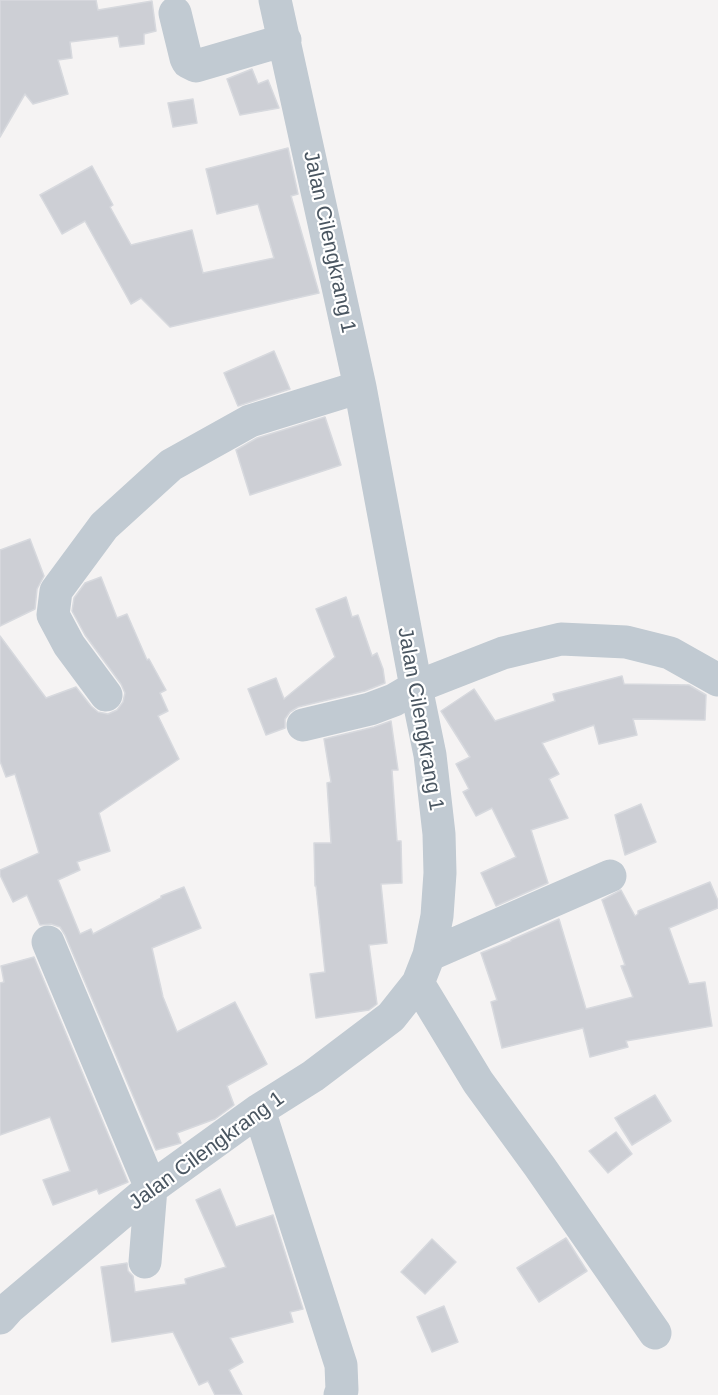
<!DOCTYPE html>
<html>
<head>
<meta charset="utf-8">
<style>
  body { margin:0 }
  canvas { display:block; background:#f5f3f3 }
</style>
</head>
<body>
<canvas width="718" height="1395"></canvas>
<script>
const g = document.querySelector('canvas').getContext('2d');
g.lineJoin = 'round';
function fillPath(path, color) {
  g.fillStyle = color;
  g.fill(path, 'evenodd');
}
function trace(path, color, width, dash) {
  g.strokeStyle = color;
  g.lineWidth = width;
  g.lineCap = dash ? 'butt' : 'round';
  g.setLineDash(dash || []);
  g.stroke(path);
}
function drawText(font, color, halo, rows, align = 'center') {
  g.font = font + ' Arial,sans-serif';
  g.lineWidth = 4.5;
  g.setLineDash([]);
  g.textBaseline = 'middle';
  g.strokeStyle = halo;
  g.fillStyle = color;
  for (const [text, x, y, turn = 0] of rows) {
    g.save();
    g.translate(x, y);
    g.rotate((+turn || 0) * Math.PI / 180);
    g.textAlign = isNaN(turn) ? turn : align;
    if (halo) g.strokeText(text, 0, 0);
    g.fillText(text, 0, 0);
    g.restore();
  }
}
const building = new Path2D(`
  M0,0H96L98,10L152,1L156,31L144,34V44L120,47L118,36L70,42L72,58L58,60L68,94L33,104L25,94L0,137Z
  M252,69L258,84L268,80L279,108L240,115L227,79Z
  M193,99L197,123L173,127L168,103Z
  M288,148L298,194L291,196L319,293L170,327L141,298L131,304L85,221L62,234L40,195L92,166L113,205L110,207L131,245L192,230L203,273L274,258L258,204L217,214L206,169Z
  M274,351L290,389L238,406L224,373Z
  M325,417L341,465L250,495L236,450L257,438Z
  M30,539L44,576L37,589L35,609L0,626V550Z
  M101,577L117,618L127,614L147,660L149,659L166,690L160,693L168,711L158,716L179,759L99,813L110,851L77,862L80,870L58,880L80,934L91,929L93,934L161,898V896L184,887L201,928L152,948L163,997L177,1032L235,1002L267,1064L227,1086L234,1105L215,1119L177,1133L181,1143L156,1150L65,935L60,927L51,924L40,925L27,895L13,902L0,875V870L39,853L15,774L6,777L0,761V636L46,698L76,687L91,706L98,712L108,714L117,710L123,702L125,693L121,684L85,635L72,611L74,598L85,583Z
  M346,597L352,617L358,615L372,656L377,653L383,669L385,683L365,691L298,707L290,712L285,719V728L266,735L248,689L276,678L284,699L335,657L316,609Z
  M622,676L624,684L689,685L706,695L705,720L633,719L637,735L599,744L594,725L542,743L559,774L549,779L568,818L531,830L548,883L496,906L481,873L516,857L492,808L476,816L463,792L469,789L456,764L470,757L441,711L474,689L495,721L555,701L553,694Z
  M391,721L398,770H392L397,841H401L402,883L381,884L387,943L369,945L377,1004L369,1010L316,1018L310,974L325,972L316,886H315L314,843H331L327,783L331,782L324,739L374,727Z
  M641,804L656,842L625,855L615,815Z
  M710,882L718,901V908L669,928L689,984L705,982L712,1026L626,1041L628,1047L590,1057L583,1028L502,1048L491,1002L497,1000L481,953L511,941V940L559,919L586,1009L633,997L621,966L625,965L602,900L621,890L635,916L638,914V911Z
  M34,957L128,1182L99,1194L97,1189L53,1205L43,1180L70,1171L50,1117L0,1135V983L4,982L1,966Z
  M655,1095L671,1121L632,1145L615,1118Z
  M616,1132L632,1154L608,1173L589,1151Z
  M220,1189L236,1227L273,1215L303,1309L290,1312L293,1322L230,1338L243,1362L229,1370L242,1395H215L208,1381L199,1385L173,1332L112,1342L101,1267L127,1263L128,1271L133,1276L135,1292L186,1284L185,1279L226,1267L196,1200Z
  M566,1238L587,1271L539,1302L517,1268Z
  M432,1239L456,1262L425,1294L401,1272Z
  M444,1306L458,1342L432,1352L417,1317Z`);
fillPath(building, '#cdcfd5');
trace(building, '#d7d9de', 1.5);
trace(new Path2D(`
  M175,13L186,58L188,62L196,66L285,40
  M106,695L69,645L53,615L56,591L104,526L171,465L250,421L360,387
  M303,725L370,709L394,700L416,687L503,653L561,639L626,642L670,653L718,680
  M48,942L151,1188L145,1262
  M429,955L610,876
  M418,983L478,1082L540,1167L655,1333
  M259,1110L341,1365L342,1390L340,1395
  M0,1318L9,1308L151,1188L259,1110L313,1076L391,1017L418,983L429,955L433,936L437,916L440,873L439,834L430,755L416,687L360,387L275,0`), '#c1cad2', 33);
drawText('21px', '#4a5661', '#fff', [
  ["Jalan Cilengkrang 1",329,242,78],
  ["Jalan Cilengkrang 1",420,719,80],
  ["Jalan Cilengkrang 1",207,1151,-36]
]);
</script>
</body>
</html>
